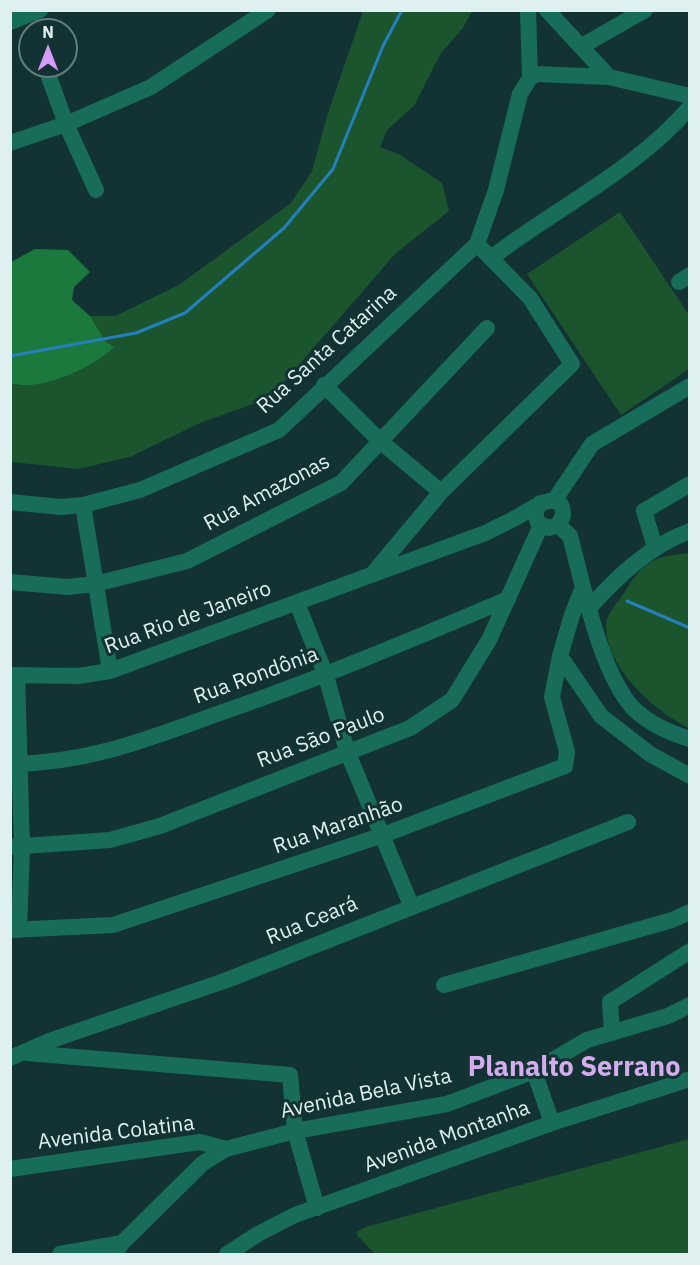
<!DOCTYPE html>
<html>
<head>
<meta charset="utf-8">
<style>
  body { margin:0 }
  #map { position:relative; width:700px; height:1265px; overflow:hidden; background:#133233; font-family:"IBM Plex Sans",sans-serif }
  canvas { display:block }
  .frame { position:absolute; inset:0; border:12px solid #def0f0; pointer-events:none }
  .north { position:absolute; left:18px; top:18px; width:60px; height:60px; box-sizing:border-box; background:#133233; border:2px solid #647e7f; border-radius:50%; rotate:0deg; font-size:16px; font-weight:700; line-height:24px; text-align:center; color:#def0f0 }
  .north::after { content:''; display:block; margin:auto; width:21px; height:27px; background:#d79bf9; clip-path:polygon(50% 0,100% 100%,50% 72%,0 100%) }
</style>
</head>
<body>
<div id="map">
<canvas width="700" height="1265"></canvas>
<div class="frame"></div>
<div class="north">N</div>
</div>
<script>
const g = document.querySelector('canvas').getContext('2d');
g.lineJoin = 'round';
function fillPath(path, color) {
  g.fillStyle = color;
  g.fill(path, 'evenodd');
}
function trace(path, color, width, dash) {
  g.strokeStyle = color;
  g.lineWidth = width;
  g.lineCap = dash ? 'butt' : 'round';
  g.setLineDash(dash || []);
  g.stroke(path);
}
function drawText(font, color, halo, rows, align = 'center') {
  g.font = font + ' "IBM Plex Sans",sans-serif';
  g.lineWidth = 6;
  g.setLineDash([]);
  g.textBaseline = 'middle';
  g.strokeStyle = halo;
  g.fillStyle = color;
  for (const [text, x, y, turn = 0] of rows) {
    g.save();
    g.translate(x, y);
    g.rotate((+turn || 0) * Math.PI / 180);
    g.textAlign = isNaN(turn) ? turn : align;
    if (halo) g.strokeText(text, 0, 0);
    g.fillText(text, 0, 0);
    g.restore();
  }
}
fillPath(new Path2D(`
  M363,11H472L463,28L441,53L414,106L387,130L380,147L400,155L442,183L449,211L396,253L284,382L253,404L200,423L130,457L78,469L11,462L10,383L18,385L65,377L106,342L90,316H115L179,285L291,203L312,171L328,113Z
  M620,212L689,315V369L621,415L527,274Z
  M689,553V728C655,712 605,667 606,625C606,615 618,602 624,593C644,561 652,557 689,553Z
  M689,1139V1254H375L357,1235V1232L366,1227Z`), '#1a552e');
fillPath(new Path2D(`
  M35,249L68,250L90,272L74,287L72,300L90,316L106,342L114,347C95,367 38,393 11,383V262Z`), '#1b793e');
trace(new Path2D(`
  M10,356L136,333L185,313L284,228L333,169L383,46L402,10
  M627,601L690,628`), '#257fbc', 3);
trace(new Path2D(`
  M528,10L530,78
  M547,10L609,77
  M10,22L40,10
  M582,46L645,10
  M45,66L66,124L96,190
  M10,143L66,124L151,87L268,10
  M491,258C556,208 636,170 690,107
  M679,282L690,275
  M324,385L380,441L441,492
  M554,501L592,444L690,386
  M10,502L61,507L83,505L140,490L279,430L477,244L496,190L520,94L530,78L536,74L609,77L690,96
  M83,505L110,671
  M558,525L570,536C583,584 600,672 633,708C648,723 670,733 690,739
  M655,547L644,511L690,484
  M375,571L441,492L572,364L530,298L477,244
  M10,582L68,587L95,584L187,561L341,483L487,328
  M583,587L572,615L560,656L601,716L650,754L690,776
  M297,603L326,676L347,751L411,905
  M590,607C618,576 649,546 690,531
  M10,675L78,676L110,671L488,532C498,526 509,522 519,516C531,509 564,485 563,516L558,525L549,528L538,523L535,513L540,503
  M17,675L22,847L19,930
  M10,764C88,763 145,740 217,714C316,680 411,640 508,599
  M10,847L110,840L160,826L410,728L452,700L489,640L541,525
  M10,930L113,925L383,835L565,766L567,752L552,697L560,656
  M444,985L672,920L690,912
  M612,1033L610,1002L690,951
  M27,1053L290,1075L295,1131L317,1208
  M10,1058L49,1041L227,980L628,822
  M534,1071L552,1123
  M10,1169L200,1142L226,1149
  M60,1254L122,1243
  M114,1254L122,1243L203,1163L226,1149L295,1131L447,1104L534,1071L587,1040L668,1016L690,1005
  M227,1254L258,1234L295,1215L552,1123L690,1079`), '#186d5a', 16);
drawText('21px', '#def0f0', '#133233', [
  ["Rua Santa Catarina",327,350,-42],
  ["Rua Amazonas",267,493,-28],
  ["Rua Rio de Janeiro",188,618,-20],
  ["Rua Rondônia",256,676,-20],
  ["Rua São Paulo",321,738,-21],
  ["Rua Maranhão",338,826,-19],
  ["Rua Ceará",312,921,-22],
  ["Avenida Bela Vista",366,1094,-12],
  ["Avenida Colatina",116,1133,-7],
  ["Avenida Montanha",447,1137,-20]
]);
drawText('bold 27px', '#d5aced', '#133233', [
  ["Planalto Serrano",574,1068]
]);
</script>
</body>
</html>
